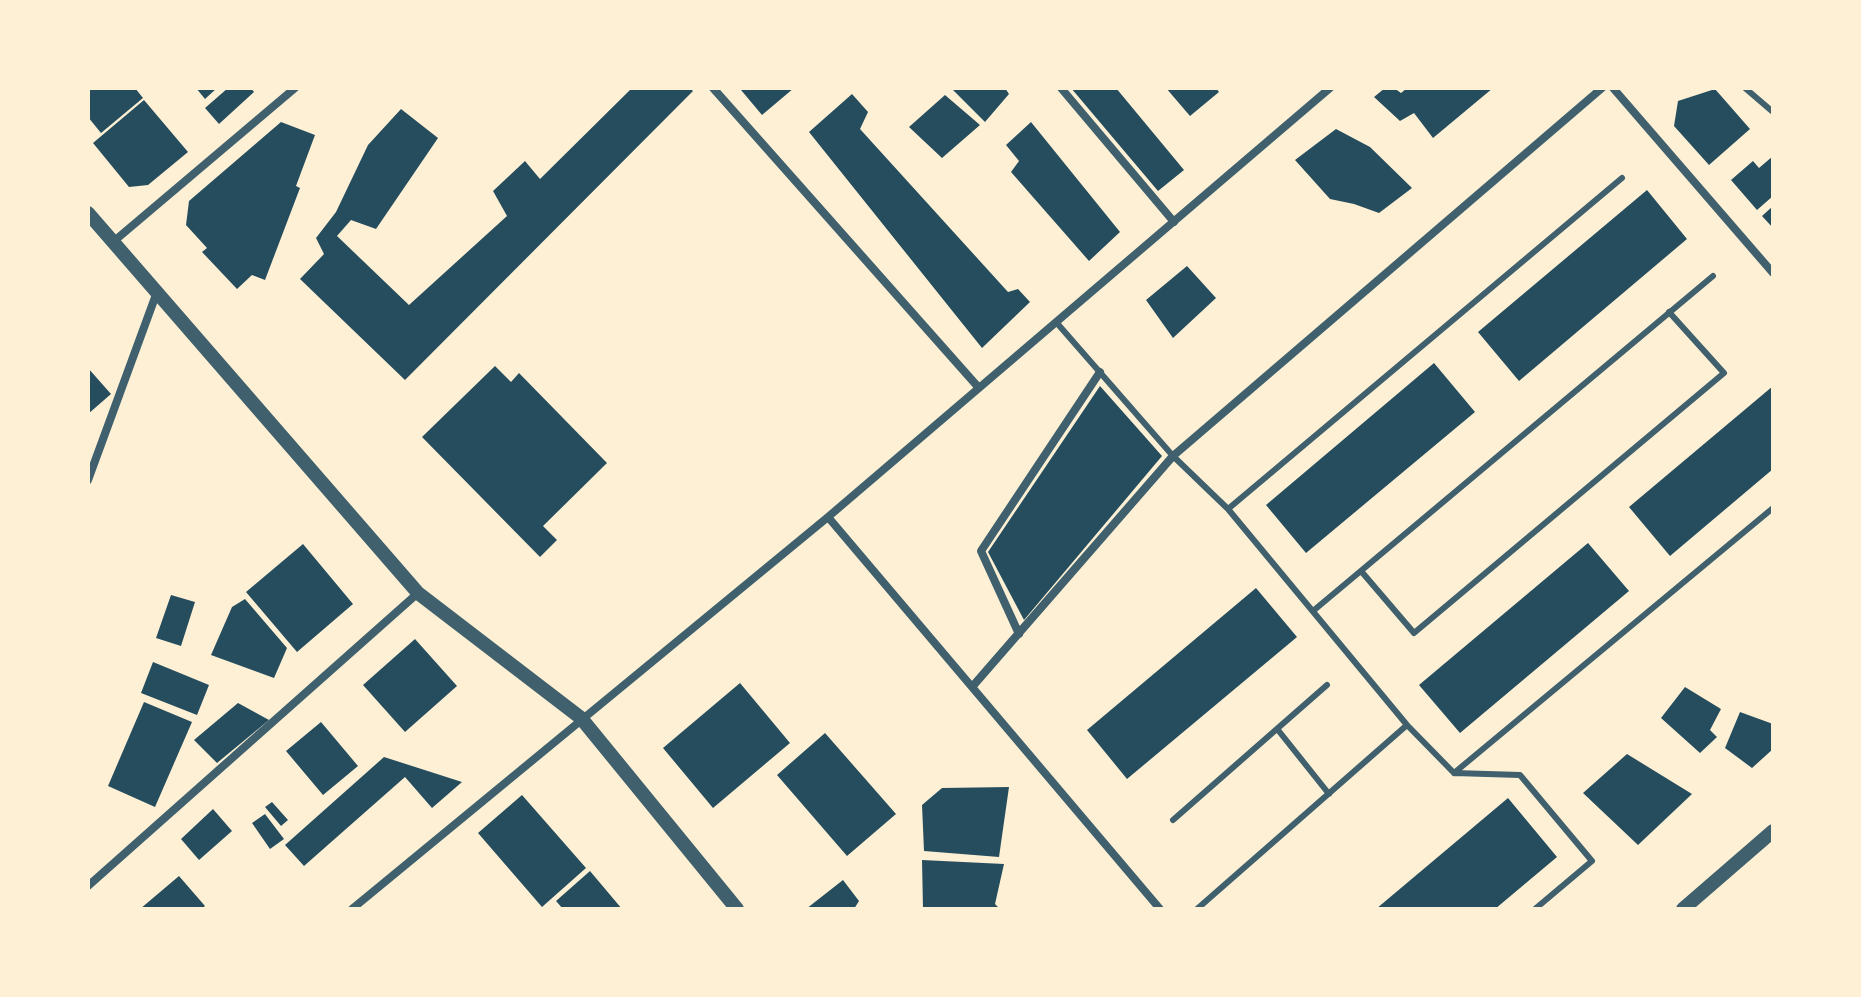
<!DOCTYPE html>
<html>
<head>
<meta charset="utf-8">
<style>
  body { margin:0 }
  #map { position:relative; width:1861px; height:997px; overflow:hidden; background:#fdf0d5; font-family:Lora,serif }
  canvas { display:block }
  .frame { position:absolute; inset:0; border:90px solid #fdf0d5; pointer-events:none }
</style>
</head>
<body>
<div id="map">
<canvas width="1861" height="997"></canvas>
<div class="frame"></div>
</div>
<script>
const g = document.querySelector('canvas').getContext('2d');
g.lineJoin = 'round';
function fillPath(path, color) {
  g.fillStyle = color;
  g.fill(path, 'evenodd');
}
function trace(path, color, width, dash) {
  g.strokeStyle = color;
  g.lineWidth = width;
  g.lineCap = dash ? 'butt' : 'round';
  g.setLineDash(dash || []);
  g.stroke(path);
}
fillPath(new Path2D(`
  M88,88H135L143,98L101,133L88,117Z
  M196,88H217L205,99Z
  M228,88H251L254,92L219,124L205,108Z
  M632,88H690L693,91L405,380L300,279L324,254L316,238L336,212L368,145L401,109L438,138L376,229L351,220L337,236L409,305L507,216L493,191L525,161L540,179Z
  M743,88H794L762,115L741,90Z
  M955,88H1005L1009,94L985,122L953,90Z
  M1071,88H1116L1184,170L1158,191Z
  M1166,88H1216L1219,92L1190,116Z
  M1385,88H1394L1401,93L1407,88H1493L1433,138L1414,113L1400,121L1374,97Z
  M1715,89L1750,129L1709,165L1674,126L1678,101Z
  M852,94L868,112L860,129L1008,292L1018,289L1030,302L982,348L809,132Z
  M945,95L980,125L942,158L909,127Z
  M144,100L188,152L148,185L129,187L93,143Z
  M281,122L315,135L296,186L300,188L265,280L252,275L237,289L202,252L207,248L186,225L189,201Z
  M1031,122L1120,232L1089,261L1011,172L1019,161L1006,145Z
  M1336,129L1370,147L1412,188L1379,213L1354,204L1330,199L1295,160Z
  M1773,156V196L1757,210L1731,180L1753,161L1759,168Z
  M1647,190L1687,239L1519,381L1478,332Z
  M1773,206V228L1762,216Z
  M1187,266L1216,298L1173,338L1146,300Z
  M1434,363L1475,412L1306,553L1266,505Z
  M495,366L511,382L519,373L607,463L543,526L557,540L540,557L422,437Z
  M88,368L111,394L88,414Z
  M1100,386L1162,456L1024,620L988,552Z
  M1773,386V469L1670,556L1629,507Z
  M1588,543L1629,591L1460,733L1419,685Z
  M303,544L353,604L297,652L246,592Z
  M1256,588L1297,637L1127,779L1087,730Z
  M171,595L195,602L181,646L156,638Z
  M245,599L287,648L274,678L211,655L232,607Z
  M415,639L457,686L405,732L363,685Z
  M153,662L209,685L197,715L141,693Z
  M740,683L790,743L713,808L663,748Z
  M1685,687L1721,709L1710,730L1717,737L1700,753L1661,718Z
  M144,702L192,722L155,807L108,786Z
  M238,703L269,720L217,763L194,740Z
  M1740,712L1773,724V749L1752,768L1725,748Z
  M321,722L358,766L323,795L286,751Z
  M825,733L896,814L847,856L777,775Z
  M1627,754L1692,794L1638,845L1583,793Z
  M384,757L462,782L432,808L405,777L304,866L285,845Z
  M1009,787L999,857L924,851L922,805L942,788Z
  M522,795L586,868L542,907L478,833Z
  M1508,798L1557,857L1495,909H1376Z
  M272,802L288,820L281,826L265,807Z
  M213,809L232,831L199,860L181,839Z
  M265,814L284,839L270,849L252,823Z
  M922,860L1004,864L995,904L1000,909H923Z
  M590,871L622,909H563L556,901Z
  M179,876L205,906L201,909H140Z
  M843,880L859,901L854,909H806Z`), '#264d5e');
trace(new Path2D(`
  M1745,88L1773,112
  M1056,322L1173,456L1228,509L1407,725L1197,909
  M1228,509L1622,178
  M1361,571L1414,633L1724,373L1669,312
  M1313,611L1713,276
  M1407,725L1454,773L1520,775L1592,861L1535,909
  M1278,730L1329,794
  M1454,773L1773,508
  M1173,820L1327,685`), '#3f606c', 6);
trace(new Path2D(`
  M713,88L979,388
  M1061,88L1174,222
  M1613,88L1773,273
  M113,242L295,88
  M88,480L157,292
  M828,517L1160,909
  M1019,634L981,551L1100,372
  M972,687L1173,456L1602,88
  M88,886L418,593
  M352,909L828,517L1330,88`), '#3f606c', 8);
trace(new Path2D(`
  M88,213L418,593L581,718L737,909
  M1683,909L1773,831`), '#3f606c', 14);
</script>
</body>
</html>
